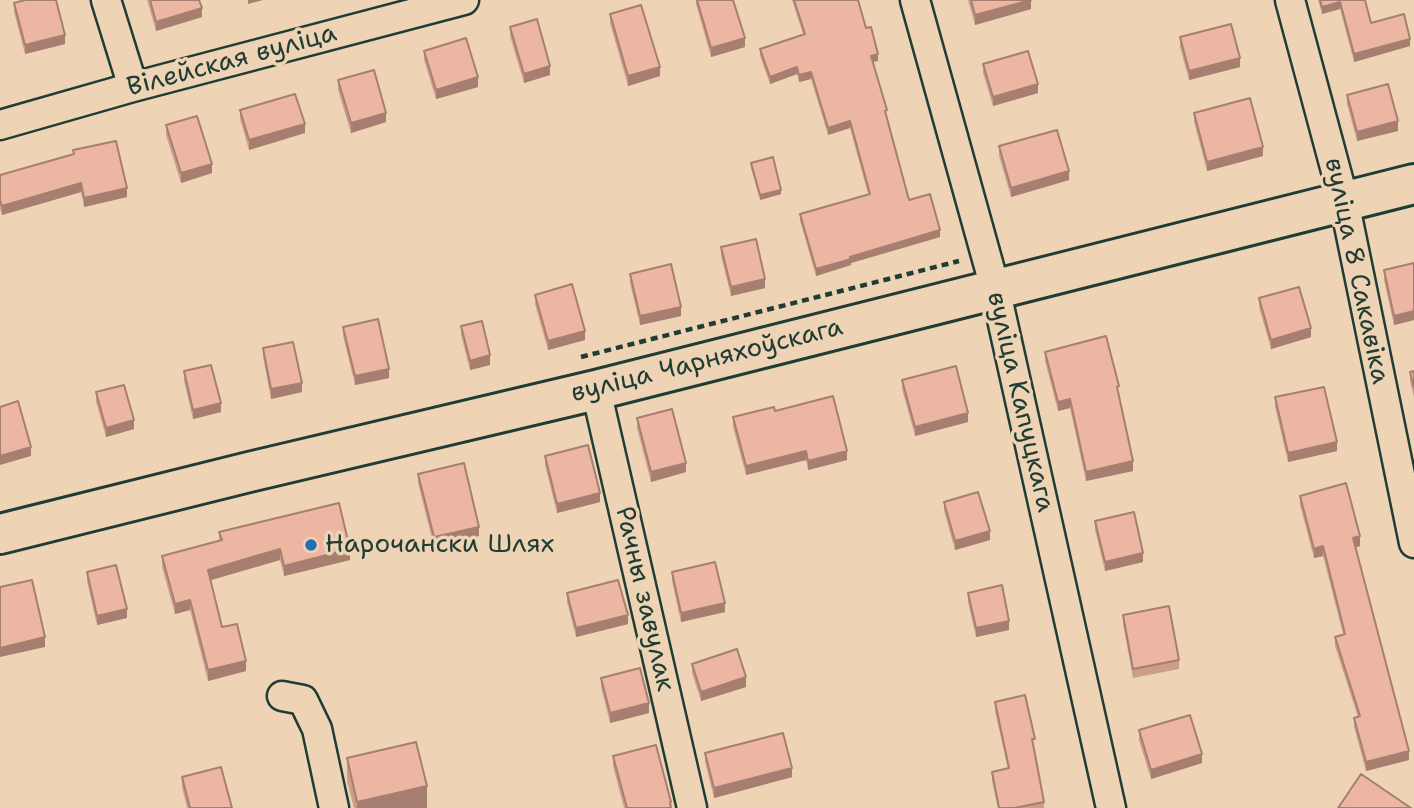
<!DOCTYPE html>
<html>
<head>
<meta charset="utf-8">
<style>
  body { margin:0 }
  canvas { display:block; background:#eed3b5 }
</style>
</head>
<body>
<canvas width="1414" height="808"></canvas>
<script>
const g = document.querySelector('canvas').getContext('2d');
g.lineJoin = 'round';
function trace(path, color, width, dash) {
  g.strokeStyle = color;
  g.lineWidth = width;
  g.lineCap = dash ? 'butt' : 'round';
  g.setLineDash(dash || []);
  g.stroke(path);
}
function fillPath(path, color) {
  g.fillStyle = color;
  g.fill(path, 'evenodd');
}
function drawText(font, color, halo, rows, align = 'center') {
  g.font = font + ' "Shantell Sans",sans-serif';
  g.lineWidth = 7;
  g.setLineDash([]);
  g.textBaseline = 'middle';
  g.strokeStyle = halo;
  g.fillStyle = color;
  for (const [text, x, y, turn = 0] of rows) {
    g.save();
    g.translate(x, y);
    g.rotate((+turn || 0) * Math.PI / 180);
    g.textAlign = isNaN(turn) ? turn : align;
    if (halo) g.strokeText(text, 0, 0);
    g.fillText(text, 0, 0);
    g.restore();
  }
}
const street = new Path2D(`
  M106,0L133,87
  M915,0L995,288L1111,808
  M1290,0L1344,201L1414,543
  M0,125L133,87L464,0
  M596,390L692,808
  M282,696L303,700L317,729L334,808`);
const primary = new Path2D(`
  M0,534L249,472L596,390L1414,184`);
trace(street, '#1f3d34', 33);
trace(primary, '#1f3d34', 44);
trace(new Path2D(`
  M581,357L959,261`), '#1f3d34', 4.5, [7, 5]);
trace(street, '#eed3b5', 28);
trace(primary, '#eed3b5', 38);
fillPath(new Path2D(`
  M147,0H199L202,17L156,31Z
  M696,0H733L745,47L711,57L696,4Z
  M792,0H858L866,28L878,61L873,62L909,200L940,237L851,263V265L816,276L800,221V214L868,194L850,128L828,135L811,79L799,82L797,74L770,84L760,56V49L803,34Z
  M968,0H1031V9L975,25Z
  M1318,0H1365L1371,23L1410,46L1354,62L1340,9L1322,14Z
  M14,3L65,44L25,54L14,12Z
  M610,14L660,76L628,86L610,23Z
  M510,27L550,75L524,83L510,36Z
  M1180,37L1240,67L1189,80L1180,47Z
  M424,51L478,87L436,99L424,60Z
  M983,64L1038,93L993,106L983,73Z
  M338,80L386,122L351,133L338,90Z
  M1347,95L1398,131L1357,141L1347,104Z
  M240,110L305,133L249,150L240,119Z
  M1194,113L1263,156L1207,171L1194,122Z
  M166,125L212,173L181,183L166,135Z
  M999,146L1069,180L1011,197L999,156Z
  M73,150L127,197L84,207L81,192L2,215L0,209V175L73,154Z
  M751,163L781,194L760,200L751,168Z
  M721,247L765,288L731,296L721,256Z
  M1414,263V320L1394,325L1384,280V270Z
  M630,274L681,316L640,325L630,283Z
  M535,295L585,340L548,350L535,304Z
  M1259,298L1311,337L1271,349L1259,307Z
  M461,326L490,365L470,370L461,335Z
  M343,327L389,378L355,385L343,336Z
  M263,348L302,392L271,399L263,357Z
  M1045,352L1119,396L1133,471L1086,481L1070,408L1058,411L1045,361Z
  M184,371L221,412L193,419L184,381Z
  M1414,371V397L1410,381V372Z
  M902,380L968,422L915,436L902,389Z
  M96,392L134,429L106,437L96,402Z
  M1275,397L1337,451L1288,462L1275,407Z
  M775,411L847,460L808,470L806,460L746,475L733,427V417Z
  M637,418L686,472L651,482L637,428Z
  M545,456L600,502L557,513L545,465Z
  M418,474L479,536L434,547L418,483Z
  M1300,496L1360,546L1356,547L1409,760L1366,771L1354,727V718L1358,717L1335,646V637L1343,634L1323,556L1314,558L1300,505Z
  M944,502L990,540L955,550L944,511Z
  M1095,521L1143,562L1105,571L1095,530Z
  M219,532L350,560L284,576L280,560L210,580L222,627L246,671L208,681L190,610L175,614L162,567V556L219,541Z
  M87,572L127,618L97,625L87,581Z
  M672,572L725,612L681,622L672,581Z
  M567,593L628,624L576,637L567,602Z
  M968,593L1009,630L976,637L968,602Z
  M1123,615L1179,660V669L1133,678L1123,624Z
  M692,664L746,687L701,701L692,673Z
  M601,678L649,713L610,723L601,687Z
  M995,702L1035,748L1044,802V808H998L992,781V772L1008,769L995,711Z
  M1139,730L1202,763L1151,779L1139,740Z
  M705,753L792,777L714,798L705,762Z
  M613,756L671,802V808H624L613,766Z
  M347,758L427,808H354L347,781Z
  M182,777L232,808H187L182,787Z`), '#cc9d8b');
fillPath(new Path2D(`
  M248,0H263L248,4Z
  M1031,0V9L975,25V15Z
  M1340,2V9L1322,14V7Z
  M202,8V17L156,31V22Z
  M65,35V44L25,54V45Z
  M745,38V47L711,57V48Z
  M1410,39V46L1354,62V54Z
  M878,54V61L871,62V56Z
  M1240,58V67L1189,80V71Z
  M550,66V75L524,83V74Z
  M660,67V76L628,86V76Z
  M797,67V74L770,84V77Z
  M811,72V79L799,82V75Z
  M478,77V87L436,99V90Z
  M1038,84V93L993,106V97Z
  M386,113V122L351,133V123Z
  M850,121V128L828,135V128Z
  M1398,121V131L1357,141V132Z
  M305,124V133L249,150V140Z
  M1263,147V156L1207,171V162Z
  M212,164V173L181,183V173Z
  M1069,171V180L1011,197V188Z
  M81,183V192L2,215V206Z
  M127,188V197L84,207V198Z
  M781,190V194L760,200V195Z
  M940,230V237L851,263V265L816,276V269L850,257Z
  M765,279V288L731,296V287Z
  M681,307V316L640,325V316Z
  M1414,311V320L1394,325V316Z
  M1311,328V337L1271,349V340Z
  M585,331V340L548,350V341Z
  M490,355V365L470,370V361Z
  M389,369V378L355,385V376Z
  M302,383V392L271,399V389Z
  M1070,399V408L1058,411V402Z
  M221,403V412L193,419V410Z
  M968,413V422L915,436V427Z
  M134,420V429L106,437V428Z
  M1337,442V451L1288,462V453Z
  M31,447V456L0,465V456Z
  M806,451V460L746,475V466Z
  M847,451V460L808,470V461Z
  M1133,461V471L1086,481V472Z
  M686,463V472L651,482V472Z
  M600,493V502L557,513V504Z
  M479,527V536L434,547V537Z
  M990,531V540L955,550V541Z
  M1360,536V546L1353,548V538Z
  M1323,546V556L1314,558V549Z
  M280,549V560L208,581V570Z
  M350,549V560L284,576V566Z
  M1143,553V562L1105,571V562Z
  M190,600V610L175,614V604Z
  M725,603V612L681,622V613Z
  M127,609V618L97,625V616Z
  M628,615V624L576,637V628Z
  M1009,621V630L976,637V628Z
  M45,637V647L0,657V648Z
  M246,661V671L208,681V670Z
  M746,677V687L701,701V692Z
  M649,703V713L610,723V713Z
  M1409,751V760L1366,771V762Z
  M1202,754V763L1151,779V770Z
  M792,768V777L714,798V788Z
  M427,786V808H357V802Z`), '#a67f71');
const building = new Path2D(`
  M25,0H56L65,35L25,45L14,3Z
  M150,0H199L202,8L156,22Z
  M697,0H733L745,38L711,48Z
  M794,0H858L866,28L871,27L878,54L871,56L887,110L885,111L909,200L930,194L940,230L850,257L851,259L816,269L800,214L870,194L850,121L828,128L811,72L799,75L797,67L770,77L760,49L805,34Z
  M971,0H1031L975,15Z
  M1320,0H1365L1371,23L1404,14L1410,39L1354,54L1340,2L1322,7Z
  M641,5L660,67L628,76L610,14Z
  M537,19L550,66L524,74L510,27Z
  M1231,24L1240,58L1189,71L1180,37Z
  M466,38L478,77L436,90L424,51Z
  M1028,51L1038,84L993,97L983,64Z
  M374,70L386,113L351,123L338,80Z
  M1388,84L1398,121L1357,132L1347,95Z
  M295,94L305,124L249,140L240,110Z
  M1250,98L1263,147L1207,162L1194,113Z
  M197,116L212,164L181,173L166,125Z
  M1057,130L1069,171L1011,188L999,146Z
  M116,141L127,188L84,198L81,183L2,206L0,200V175L74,154L73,150Z
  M773,157L781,190L760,195L751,163Z
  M756,239L765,279L731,287L721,247Z
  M1414,263V311L1394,316L1384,270Z
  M671,264L681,307L640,316L630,274Z
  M572,284L585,331L548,341L535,295Z
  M1299,287L1311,328L1271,340L1259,298Z
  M378,319L389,369L355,376L343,327Z
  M482,321L490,355L470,361L461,326Z
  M1106,336L1119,386L1117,387L1133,461L1086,472L1070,399L1058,402L1045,352Z
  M293,342L302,383L271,389L263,348Z
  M211,365L221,403L193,410L184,371Z
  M956,366L968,413L915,427L902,380Z
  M1414,371V388L1410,372Z
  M124,385L134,420L106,428L96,392Z
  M1324,387L1337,442L1288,453L1275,397Z
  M833,396L847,451L808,461L806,451L746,466L733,417L774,407L775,411Z
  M18,401L31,447L0,456V407Z
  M672,409L686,463L651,472L637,418Z
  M588,445L600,493L557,504L545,456Z
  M464,463L479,527L434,537L418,474Z
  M1346,483L1360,536L1353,538L1409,751L1366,762L1354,718L1360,716L1335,637L1345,634L1323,546L1314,549L1300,496Z
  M978,492L990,531L955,541L944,502Z
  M339,503L350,549L284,566L280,549L208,570L222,627L237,624L246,661L208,670L190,600L175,604L162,556L222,540L219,532Z
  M1134,512L1143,553L1105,562L1095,521Z
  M715,562L725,603L681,613L672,572Z
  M116,565L127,609L97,616L87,572Z
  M32,580L45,637L0,648V587Z
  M618,580L628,615L576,628L567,593Z
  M1002,585L1009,621L976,628L968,593Z
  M1169,606L1179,660L1133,669L1123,615Z
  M737,649L746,677L701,692L692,664Z
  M640,668L649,703L610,713L601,678Z
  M1025,695L1035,739H1032L1044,802L1014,808H999L992,772L1009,768L995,702Z
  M1190,715L1202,754L1151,770L1139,730Z
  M783,733L792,768L714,788L705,753Z
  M416,742L427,786L357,802L347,758Z
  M656,745L671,802H670L671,808H627L613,756Z
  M221,767L232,808H190L182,777Z
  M1361,774L1411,808H1338Z`);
fillPath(building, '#edb6a2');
trace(building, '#a67f71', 2);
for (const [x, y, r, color] of [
  [311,545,7,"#1f6fb2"]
]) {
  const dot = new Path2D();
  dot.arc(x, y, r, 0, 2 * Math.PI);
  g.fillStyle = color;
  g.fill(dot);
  trace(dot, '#eed3b5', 2.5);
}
drawText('26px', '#1f3d34', '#eed3b5', [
  ["Вілейская вуліца",232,61,-15],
  ["вуліца 8 Сакавіка",1356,271,78],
  ["вуліца Чарняхоўскага",707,361,-14],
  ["вуліца Капуцкага",1020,402,77],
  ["Рачны завулак",644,599,77]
]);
drawText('26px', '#1f3d34', '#eed3b5', [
  ["Нарочански Шлях",325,545]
], 'left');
</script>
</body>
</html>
